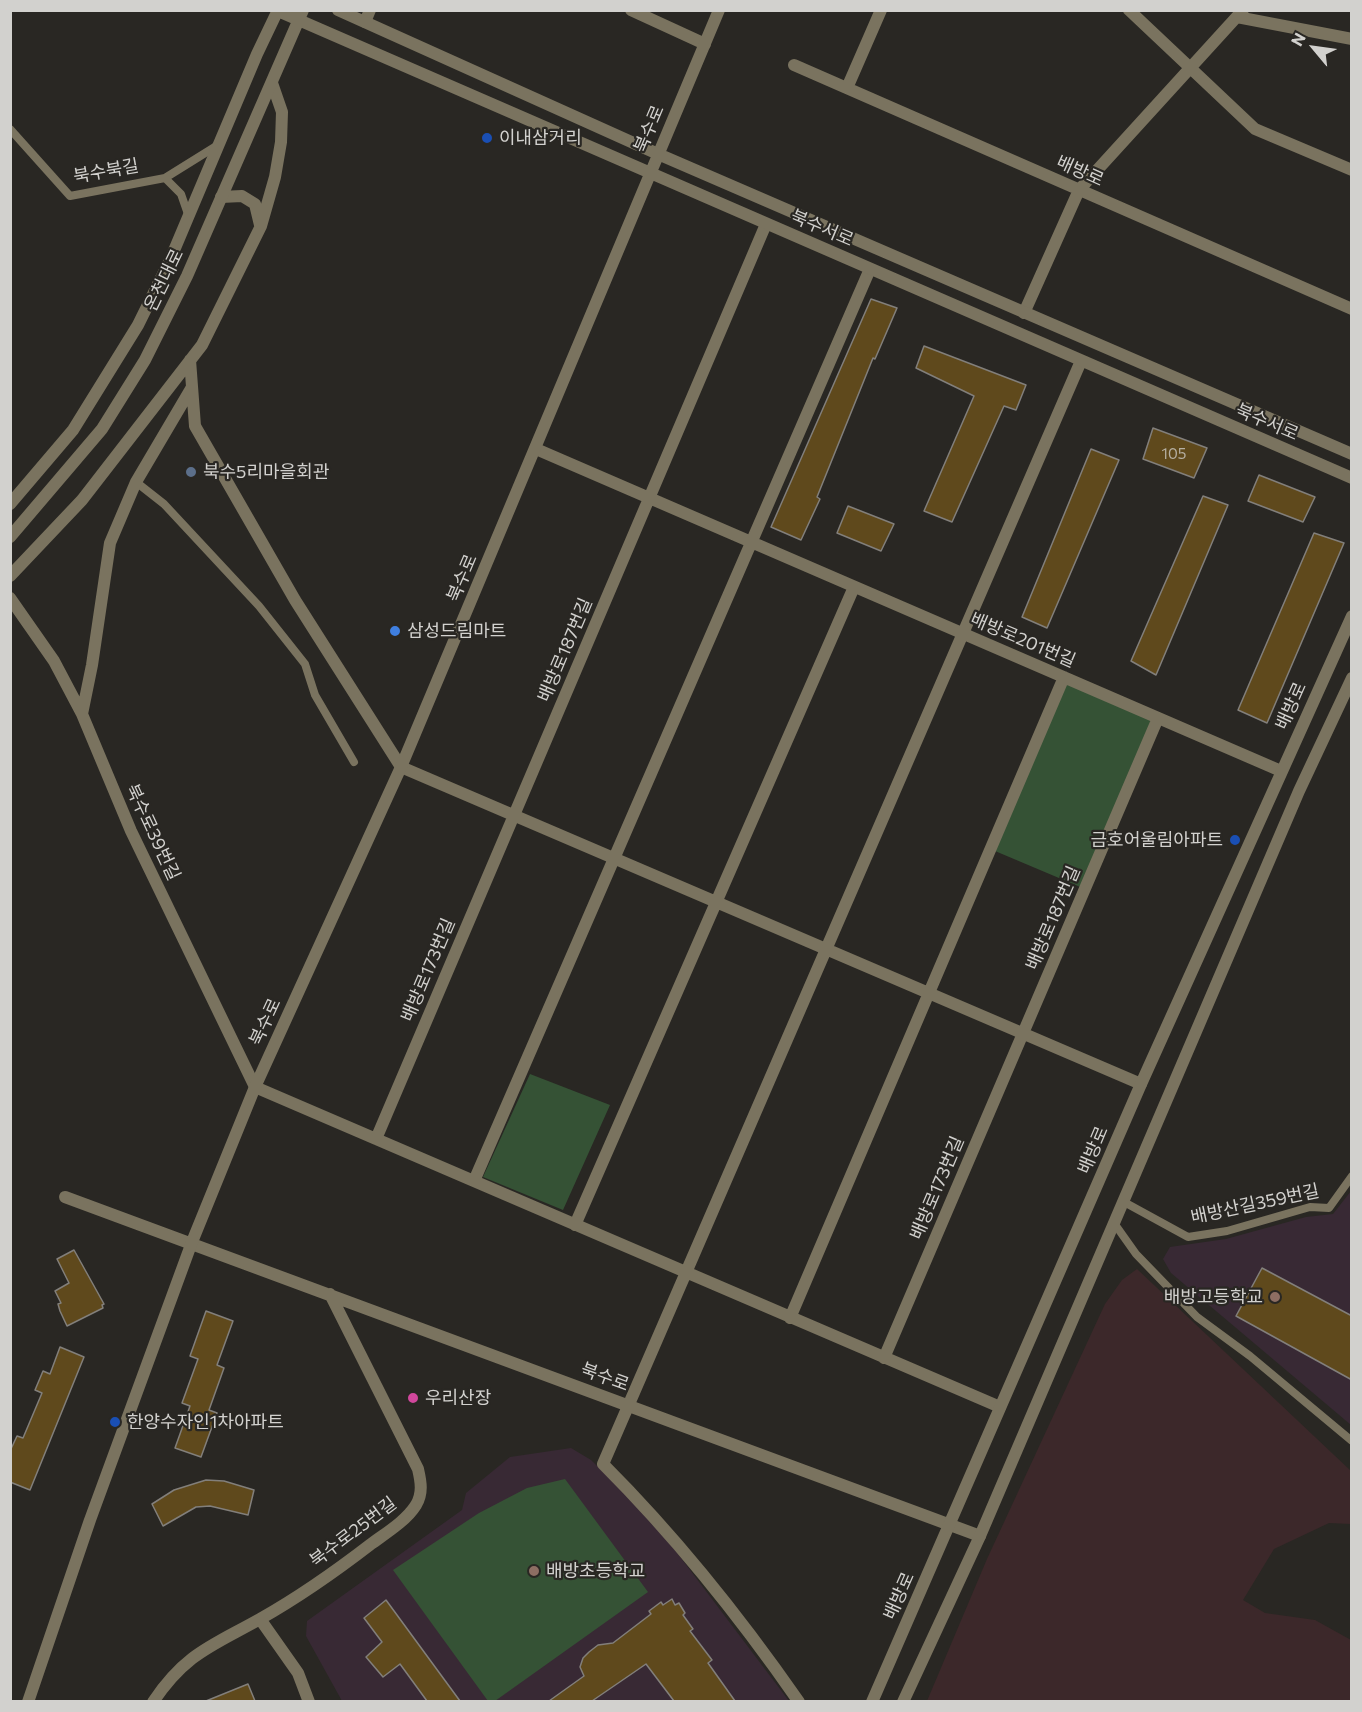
<!DOCTYPE html>
<html>
<head>
<meta charset="utf-8">
<style>
  body { margin:0 }
  #map { position:relative; width:1362px; height:1712px; overflow:hidden; background:#292723; font-family:Commissioner,sans-serif }
  canvas { display:block }
  .frame { position:absolute; inset:0; border:12px solid #d2d1ce; pointer-events:none }
  .north { position:absolute; left:1284px; top:18px; width:60px; height:60px; -webkit-text-stroke:4px #292723; paint-order:stroke; rotate:299deg; font-size:16px; font-weight:700; line-height:24px; text-align:center; color:#d2d1ce }
  .north::after { content:''; display:block; margin:auto; width:21px; height:27px; background:#d2d1ce; clip-path:polygon(50% 0,100% 100%,50% 72%,0 100%) }
</style>
</head>
<body>
<div id="map">
<canvas width="1362" height="1712"></canvas>
<div class="frame"></div>
<div class="north">N</div>
</div>
<script>
const g = document.querySelector('canvas').getContext('2d');
g.lineJoin = 'round';
function fillPath(path, color) {
  g.fillStyle = color;
  g.fill(path, 'evenodd');
}
function trace(path, color, width, dash) {
  g.strokeStyle = color;
  g.lineWidth = width;
  g.lineCap = dash ? 'butt' : 'round';
  g.setLineDash(dash || []);
  g.stroke(path);
}
function drawText(font, color, halo, rows, align = 'center') {
  g.font = font + ' Commissioner,"Noto Sans KR",sans-serif';
  g.lineWidth = 4.5;
  g.setLineDash([]);
  g.textBaseline = 'middle';
  g.strokeStyle = halo;
  g.fillStyle = color;
  for (const [text, x, y, turn = 0] of rows) {
    g.save();
    g.translate(x, y);
    g.rotate((+turn || 0) * Math.PI / 180);
    g.textAlign = isNaN(turn) ? turn : align;
    if (halo) g.strokeText(text, 0, 0);
    g.fillText(text, 0, 0);
    g.restore();
  }
}
fillPath(new Path2D(`
  M1137,1269L1351,1471V1524L1329,1523L1274,1549L1243,1600L1265,1613L1315,1620L1351,1640V1701H927L987,1559L1105,1304L1122,1280Z`), '#3c282a');
fillPath(new Path2D(`
  M1351,1191V1425L1171,1273L1163,1259L1170,1247L1226,1239L1306,1217L1333,1214Z
  M571,1448L591,1460L653,1521L789,1701H342L306,1636L307,1621L462,1510L466,1493L510,1457Z`), '#382934');
fillPath(new Path2D(`
  M1069,675L1159,714L1085,889L995,851Z
  M530,1074L610,1105L563,1210L483,1177Z
  M565,1479L648,1592L495,1701H488L393,1570L479,1513L527,1488Z`), '#355235');
const building = new Path2D(`
  M871,299L897,308L875,359L873,358L817,497L820,499L801,540L771,527Z
  M924,346L1026,385L1016,410L1004,406L952,522L924,511L974,396L916,368Z
  M1153,428L1207,448L1194,478L1143,459Z
  M1091,449L1119,460L1047,628L1022,617Z
  M1259,475L1315,497L1303,522L1248,501Z
  M1203,496L1228,505L1156,675L1131,661Z
  M848,506L894,524L881,551L837,533Z
  M1314,533L1344,543L1267,723L1238,710Z
  M74,1250L104,1304L102,1305L103,1308L67,1326L60,1311L58,1304L61,1303L55,1291L69,1283L57,1259Z
  M1262,1268L1352,1316V1380L1236,1316Z
  M206,1311L233,1321L217,1365L224,1368L209,1410L217,1413L201,1457L175,1448L190,1406L182,1403L198,1359L190,1356Z
  M60,1347L84,1357L30,1490L10,1482V1451L17,1436L23,1438L42,1393L35,1390L43,1371L50,1374Z
  M206,1480L224,1481L254,1490L248,1515L210,1506L196,1507L163,1526L152,1504L174,1490Z
  M672,1599L675,1605L679,1603L685,1613L683,1615L693,1629L690,1631L712,1660L708,1663L735,1701H674L646,1664L592,1701H549L584,1676L580,1667L583,1658L589,1652L598,1645L613,1643L651,1614L649,1611L661,1602L663,1605Z
  M386,1600L460,1701H427L400,1664L383,1677L366,1657L382,1642L364,1618Z
  M248,1684L255,1701H206Z`);
fillPath(building, '#5f491c');
trace(building, '#827f7b', 1.5);
trace(new Path2D(`
  M10,129L70,196L165,178L218,145
  M165,178L181,194L189,217
  M136,482L164,504L259,606L305,664L315,695L354,762
  M1124,1202L1188,1237L1227,1231L1310,1207L1329,1208L1352,1176
  M1114,1223L1136,1254L1197,1317L1250,1356L1352,1441`), '#7a735f', 8);
trace(new Path2D(`
  M631,10L705,44
  M1129,10L1255,129L1352,170
  M1237,17L1352,39
  M365,22L370,10
  M794,65L1352,309
  M847,88L881,10
  M221,197L242,196L255,204L260,225
  M1024,313L1079,190L1243,10
  M190,360L195,426L295,600L401,767L1141,1084
  M536,449L1281,771
  M10,576L82,500L202,345L261,226L275,177L281,142L282,112L272,83
  M10,598L54,661L82,714L131,831L255,1087L1000,1407
  M82,714L92,665L110,543L136,482L192,387
  M376,1139L766,224
  M474,1181L870,269
  M65,1197L980,1536
  M575,1225L854,587
  M790,1318L1064,677
  M884,1358L1158,718
  M260,1619L298,1673L309,1702
  M153,1702C186,1653 212,1646 260,1619C299,1597 336,1571 371,1544C386,1533 406,1521 416,1505C423,1493 421,1482 418,1469L330,1294
  M799,1702C740,1617 676,1537 603,1464L1081,361`), '#7a735f', 12);
trace(new Path2D(`
  M338,10L658,154L1352,454
  M278,11L1352,478
  M10,504L73,430L138,325L170,260L257,54L278,10
  M10,537L102,429L145,360L187,276L303,10
  M28,1702L90,1520L192,1242L255,1087L401,767L719,10
  M872,1702L1141,1084L1352,616
  M903,1702L980,1536L1299,791L1352,678`), '#7a735f', 12);
for (const [x, y, r, color] of [
  [487,138,6,"#1a4fb4"],
  [191,472,6,"#5c6f8a"],
  [395,631,6,"#3f7fe0"],
  [1235,840,6,"#1a4fb4"],
  [1275,1297,6,"#8d6e63"],
  [413,1398,6,"#d1479c"],
  [115,1422,6,"#1a4fb4"],
  [534,1571,6,"#8d6e63"]
]) {
  const dot = new Path2D();
  dot.arc(x, y, r, 0, 2 * Math.PI);
  g.fillStyle = color;
  g.fill(dot);
  trace(dot, '#292723', 2);
}
drawText('15px', '#b5afa2', null, [
  ["105",1174,454]
]);
drawText('18px', '#d2d1ce', '#292723', [
  ["북수로",649,129,-67],
  ["북수북길",106,171,-10],
  ["배방로",1080,171,24],
  ["북수서로",822,228,23],
  ["온천대로",164,280,-64],
  ["북수서로",1267,422,23],
  ["북수로",462,578,-67],
  ["배방로201번길",1023,640,23],
  ["배방로187번길",565,650,-67],
  ["배방로",1291,706,-66],
  ["북수로39번길",153,832,65],
  ["배방로187번길",1053,918,-67],
  ["배방로173번길",428,970,-67],
  ["북수로",265,1022,-65],
  ["배방로",1093,1150,-67],
  ["배방로173번길",937,1188,-67],
  ["배방산길359번길",1255,1204,-12],
  ["북수로",605,1377,20],
  ["북수로25번길",353,1532,-37],
  ["배방로",899,1596,-66]
]);
drawText('18px', '#d2d1ce', '#292723', [
  ["이내삼거리",499,138],
  ["북수5리마을회관",203,472],
  ["삼성드림마트",407,631],
  ["금호어울림아파트",1223,840,"right"],
  ["배방고등학교",1263,1297,"right"],
  ["우리산장",425,1398],
  ["한양수자인1차아파트",127,1422],
  ["배방초등학교",546,1571]
], 'left');
</script>
</body>
</html>
